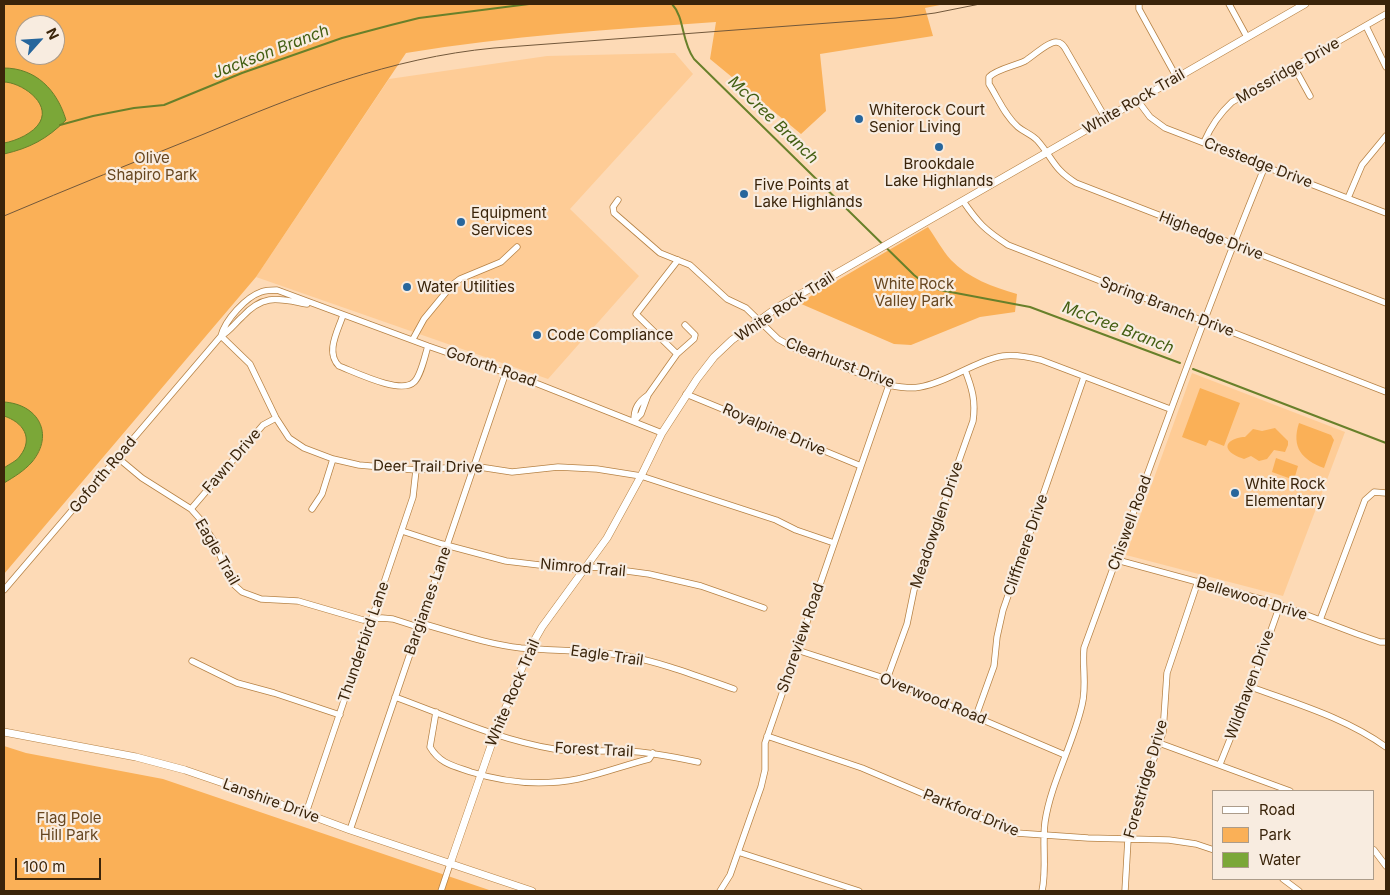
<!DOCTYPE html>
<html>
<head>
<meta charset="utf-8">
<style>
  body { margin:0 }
  #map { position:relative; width:1390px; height:895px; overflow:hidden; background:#fddab6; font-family:Inter,sans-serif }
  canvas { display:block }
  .frame { position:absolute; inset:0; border:5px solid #3a240a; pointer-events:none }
  .legend { position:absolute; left:1212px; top:790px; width:162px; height:90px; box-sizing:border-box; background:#f8ece0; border:1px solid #ac9c8a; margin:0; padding:6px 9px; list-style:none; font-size:15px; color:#3a240a }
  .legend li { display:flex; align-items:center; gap:10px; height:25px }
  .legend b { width:25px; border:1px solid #ac9c8a }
  .north { position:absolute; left:15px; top:15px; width:50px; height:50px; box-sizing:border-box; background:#f8ece0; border:1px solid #ac9c8a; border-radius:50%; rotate:64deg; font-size:14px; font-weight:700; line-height:20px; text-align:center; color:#3a240a }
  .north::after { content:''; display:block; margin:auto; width:18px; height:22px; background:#27669c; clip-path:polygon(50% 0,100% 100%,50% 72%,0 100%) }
  .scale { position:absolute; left:15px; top:858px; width:86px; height:22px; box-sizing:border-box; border:2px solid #3a240a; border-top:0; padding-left:6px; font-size:15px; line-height:18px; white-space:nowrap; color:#3a240a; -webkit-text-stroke:4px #f8ece0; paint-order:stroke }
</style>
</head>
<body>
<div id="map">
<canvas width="1390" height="895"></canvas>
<div class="frame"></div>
<ul class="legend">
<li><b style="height:6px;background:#fff"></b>Road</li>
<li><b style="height:14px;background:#fab057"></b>Park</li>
<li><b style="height:14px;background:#7ba738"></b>Water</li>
</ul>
<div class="north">N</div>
<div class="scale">100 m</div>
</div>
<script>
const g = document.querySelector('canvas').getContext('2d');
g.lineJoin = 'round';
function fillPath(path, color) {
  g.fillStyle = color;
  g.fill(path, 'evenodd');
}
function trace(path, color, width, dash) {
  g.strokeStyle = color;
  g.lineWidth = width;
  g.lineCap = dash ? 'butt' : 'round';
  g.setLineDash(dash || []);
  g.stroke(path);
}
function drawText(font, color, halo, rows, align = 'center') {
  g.font = font + ' Inter,sans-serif';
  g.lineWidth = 4.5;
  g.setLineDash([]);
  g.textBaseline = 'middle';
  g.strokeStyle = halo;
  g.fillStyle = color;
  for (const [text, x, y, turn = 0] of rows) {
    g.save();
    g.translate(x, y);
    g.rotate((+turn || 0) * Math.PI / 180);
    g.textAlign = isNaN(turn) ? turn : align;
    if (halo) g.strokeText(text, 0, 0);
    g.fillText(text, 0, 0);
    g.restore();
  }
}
fillPath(new Path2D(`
  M675,53L693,74L570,209L639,276L548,379L256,277L389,79L547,56Z
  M1192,373L1345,432L1283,596L1126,555Z`), '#fecc96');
fillPath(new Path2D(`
  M4,4H945L925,8L933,36L820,54L826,111L801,134L710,59L716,22C612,29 509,36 406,53L256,277L4,574ZM25,25H55V55H25Z
  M928,227C936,238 942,250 951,260C968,278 993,287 1017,294L1015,312L980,317L911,345L894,344L799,303Z
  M1200,388L1240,403L1224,446L1209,440L1206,446L1182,437Z
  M1299,423L1331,435L1334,440L1324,468C1302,460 1291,447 1299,423Z
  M1275,428L1288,441V445L1285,452L1274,450L1267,459L1259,461L1251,456L1244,459C1241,458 1236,456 1233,454C1219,444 1235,437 1245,437L1253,429L1262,431Z
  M1276,458L1298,466L1294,480L1272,472Z
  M4,746L26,753L163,779L492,891H4Z`), '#fab057');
const water = new Path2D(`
  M4,68C36,68 57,90 66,120C47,139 30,148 4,154V143C16,141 34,133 40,122C51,102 20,82 4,82Z
  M4,402C38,404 55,434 32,462C24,471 14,477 4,483V468C9,464 17,461 20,456C34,438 23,422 4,416Z`);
fillPath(water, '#7ba738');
trace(water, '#68802a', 1);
trace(new Path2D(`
  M672,4C685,18 681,41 694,59L914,275L924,283L940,290L1030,307L1180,363
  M60,125L93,116L134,108L164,105L242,73L342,38L391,25L419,18L529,4
  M1193,369L1386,443`), '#68802a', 2);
const minor = new Path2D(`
  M1139,4V9L1177,78
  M1229,4L1247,37
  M1366,26L1386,67
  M1294,67L1310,96
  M1138,101L1150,117L1165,128L1386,213
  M1106,119L1065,48C1063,45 1061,42 1056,42C1048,42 1033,56 1025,61C1015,66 997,69 989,77V84C998,98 1005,116 1018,127C1024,132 1031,134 1037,140C1053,158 1053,169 1076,183L1386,303
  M1204,142C1211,126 1219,114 1232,102L1386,14
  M1348,198L1362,165L1386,136
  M618,200L613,207L614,213L660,253L690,265L727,299L746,308L778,339L794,348L889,385C899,387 909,389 920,387C949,382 974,361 1003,356C1016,354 1029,357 1041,360L1170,409
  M963,201C978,223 985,230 1008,245L1386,392
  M343,315C338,331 325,352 339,366C355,372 401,395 414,382C421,376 425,355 428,346
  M221,336L250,364L276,418L289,438L304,448L333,459L359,465L416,470L473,466L512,472L558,467L597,469L641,476L776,520L796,530L834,543
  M221,336C225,320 246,297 261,292C266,290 271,290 277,290L428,346L538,384L662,433
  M413,339L424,319L452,285L460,279L501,262L517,247
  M677,354L694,339L695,335L685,325
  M686,394L861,466
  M634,421L641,414L648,395L677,354L636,314L678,260
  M634,421C634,408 638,402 648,395
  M118,458L142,478L191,509L199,518L215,543L231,582L242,592L261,599L298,601L363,620L382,618L393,619L418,627
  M191,509L263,425L276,418
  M312,509L322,494L333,459
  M402,531L442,544L506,561L573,569L597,567L649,574L701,586L764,608
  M1117,560L1275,603L1357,634L1380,642H1386
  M4,590L221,336C230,331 235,323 242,317C264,293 279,299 307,304
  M1320,620L1365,500L1374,492L1386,493
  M420,623C453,632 486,644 521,648C556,651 592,650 627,656C664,663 699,677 734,689
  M797,650L887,679L1065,755
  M192,661L237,683L274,693L340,715
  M887,679L907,624L914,590L922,565L973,421C976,401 972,388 965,370
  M1251,687C1297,704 1346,718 1386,747
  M395,697C447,716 499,740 554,749C578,753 602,750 626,751C650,752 674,757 698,762
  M436,712L430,747C440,764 454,766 471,772C506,783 542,786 578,779C602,774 625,765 649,759L653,753
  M976,716L994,666L997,637L1003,610L1084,377
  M767,736L862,768L1016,833L1088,838L1169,840L1196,844L1214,850
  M1159,743L1290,791
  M1220,764L1251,687L1280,605
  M306,813L413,497L416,470
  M350,830L506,372
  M1374,850L1386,866
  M738,852L859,891
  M1283,879L1299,891
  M441,891L450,864
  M720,891L730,875L761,787L765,770V743L889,385
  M1042,891C1047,869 1042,845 1045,822C1051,782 1073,745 1082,705C1087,686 1082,667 1084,648C1143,487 1200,325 1265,166
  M1125,891L1128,839L1131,826L1163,732L1167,673L1198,581`);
const tertiary = new Path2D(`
  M4,732L136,757L185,770L226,784L350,830L532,891
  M450,864L495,734L530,648L542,627L607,538L641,476L662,433L697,379L714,357L732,340L778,307L1305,4`);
trace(minor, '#b68245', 7);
trace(tertiary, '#b68245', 8);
trace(minor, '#fff', 5.5);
trace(tertiary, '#fff', 7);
trace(new Path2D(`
  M4,216C70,188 137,161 204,134C300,94 389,58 494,48L896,18L935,13L980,4`), '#72583b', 1);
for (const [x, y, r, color] of [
  [859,119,5,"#27669c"],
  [939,147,5,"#27669c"],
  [744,194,5,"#27669c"],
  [461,222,5,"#27669c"],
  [407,287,5,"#27669c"],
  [537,335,5,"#27669c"],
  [1235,493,5,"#27669c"]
]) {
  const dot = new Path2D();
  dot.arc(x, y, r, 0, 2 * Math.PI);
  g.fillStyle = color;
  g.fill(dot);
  trace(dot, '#f8ece0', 2);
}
drawText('15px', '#3a240a', '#f8ece0', [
  ["Mossridge Drive",1288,71,-30],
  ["White Rock Trail",1134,102,-30],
  ["Crestedge Drive",1258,163,21],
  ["Highedge Drive",1211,236,21],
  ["White Rock Trail",785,307,-33],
  ["Spring Branch Drive",1167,307,21],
  ["Clearhurst Drive",840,363,21],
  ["Goforth Road",491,367,19],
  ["Royalpine Drive",774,430,23],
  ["Fawn Drive",232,461,-49],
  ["Deer Trail Drive",428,467,1],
  ["Goforth Road",103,475,-50],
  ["Chiswell Road",1130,523,-70],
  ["Meadowglen Drive",937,525,-71],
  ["Cliffmere Drive",1026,545,-71],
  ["Eagle Trail",217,552,60],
  ["Nimrod Trail",583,568,5],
  ["Bellewood Drive",1252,599,17],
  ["Bargiames Lane",428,601,-71],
  ["Shoreview Road",801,638,-71],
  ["Thunderbird Lane",364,642,-71],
  ["Eagle Trail",607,656,8],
  ["Wildhaven Drive",1250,685,-70],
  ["White Rock Trail",513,693,-67],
  ["Overwood Road",933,699,22],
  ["Forest Trail",594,750,3],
  ["Forestridge Drive",1146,779,-74],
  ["Lanshire Drive",271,801,20],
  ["Parkford Drive",971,813,22]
]);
drawText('15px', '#3a240a', '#f8ece0', [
  ["Whiterock Court",869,110],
  ["Senior Living",869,127],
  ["Brookdale",939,164,"center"],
  ["Lake Highlands",939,181,"center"],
  ["Five Points at",754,185],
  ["Lake Highlands",754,202],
  ["Equipment",471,213],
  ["Services",471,230],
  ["Water Utilities",417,287],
  ["Code Compliance",547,335],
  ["White Rock",1245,484],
  ["Elementary",1245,501]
], 'left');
drawText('15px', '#684720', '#f8ece0', [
  ["Olive",152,158],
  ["Shapiro Park",152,175],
  ["White Rock",914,284],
  ["Valley Park",914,301],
  ["Flag Pole",69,818],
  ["Hill Park",69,835]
]);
drawText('italic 16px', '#425e11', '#f8ece0', [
  ["Jackson Branch",271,52,-21],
  ["McCree Branch",773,120,44],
  ["McCree Branch",1118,328,21]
]);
</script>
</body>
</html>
